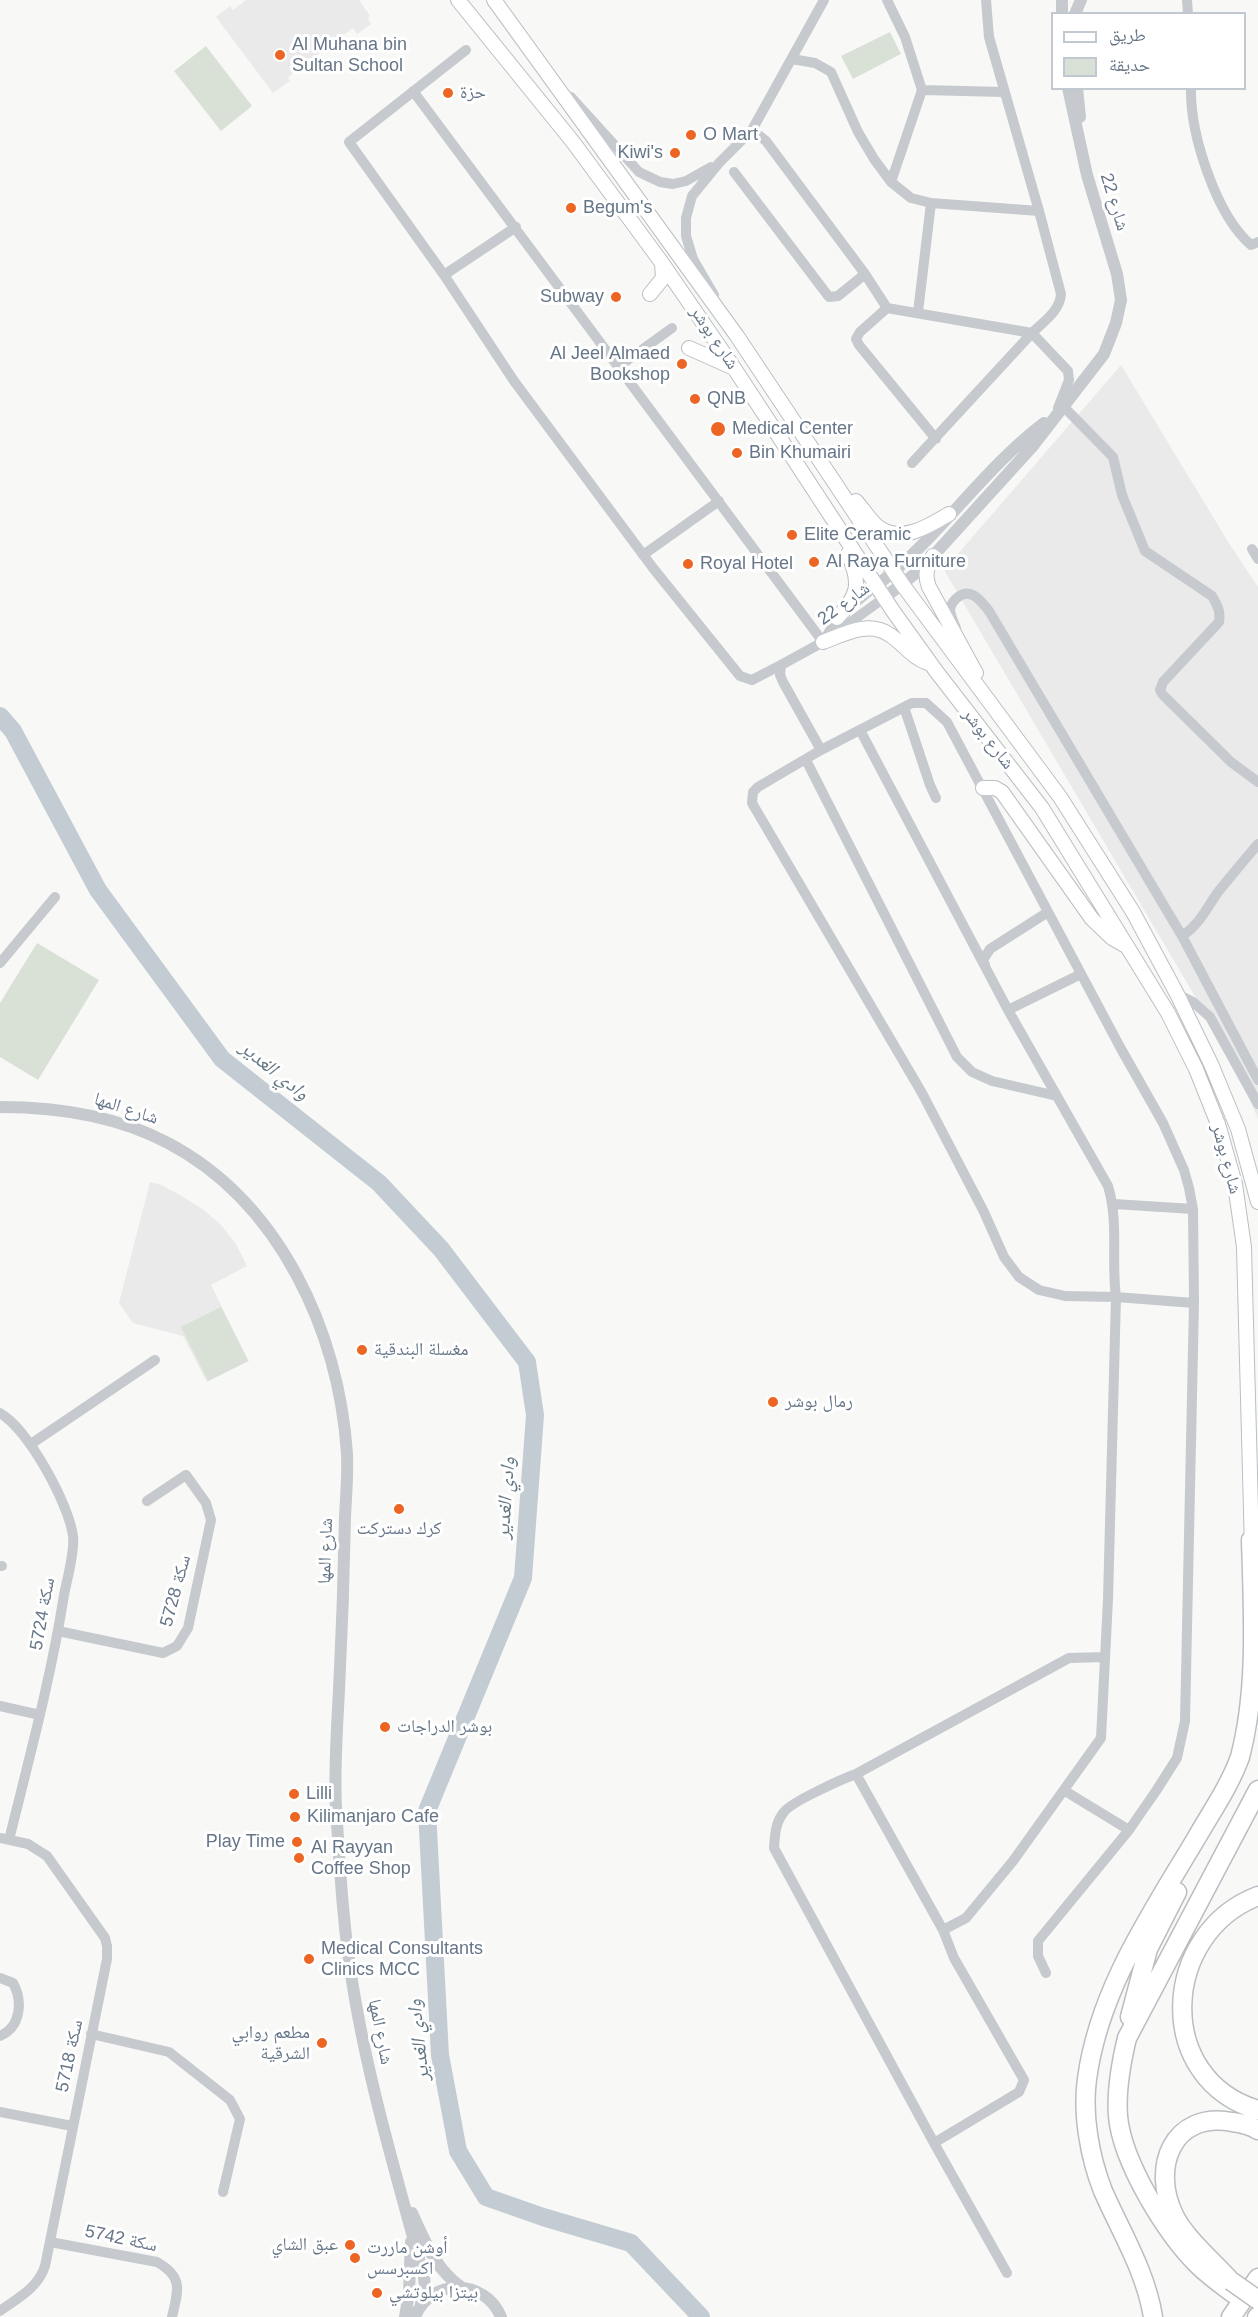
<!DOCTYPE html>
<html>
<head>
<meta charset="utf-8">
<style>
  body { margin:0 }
  #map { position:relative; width:1258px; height:2317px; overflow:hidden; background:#f8f9f6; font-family:Helvetica,"Noto Naskh Arabic",sans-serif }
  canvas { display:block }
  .legend { position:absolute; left:1051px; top:12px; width:195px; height:78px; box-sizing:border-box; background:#fff; border:2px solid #c2c8cf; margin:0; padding:8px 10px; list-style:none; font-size:18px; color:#667688 }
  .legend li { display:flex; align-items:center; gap:12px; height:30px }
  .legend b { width:30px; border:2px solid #c2c8cf }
</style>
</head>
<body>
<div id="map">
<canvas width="1258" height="2317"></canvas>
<ul class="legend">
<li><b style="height:8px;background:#fff"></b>طريق</li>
<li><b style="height:16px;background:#d9e1d7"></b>حديقة</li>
</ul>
</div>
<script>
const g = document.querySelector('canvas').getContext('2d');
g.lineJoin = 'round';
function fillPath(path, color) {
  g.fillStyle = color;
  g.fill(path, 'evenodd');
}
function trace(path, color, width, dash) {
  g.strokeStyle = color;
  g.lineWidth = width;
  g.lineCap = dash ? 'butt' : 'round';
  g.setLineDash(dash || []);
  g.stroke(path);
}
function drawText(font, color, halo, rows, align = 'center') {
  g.font = font + ' Helvetica,"Noto Naskh Arabic",sans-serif';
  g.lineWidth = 6;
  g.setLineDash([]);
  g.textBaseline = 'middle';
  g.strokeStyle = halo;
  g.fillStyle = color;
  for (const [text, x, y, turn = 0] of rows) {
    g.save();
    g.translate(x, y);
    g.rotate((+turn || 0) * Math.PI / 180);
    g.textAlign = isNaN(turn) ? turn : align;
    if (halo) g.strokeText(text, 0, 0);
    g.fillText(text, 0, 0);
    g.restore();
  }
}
fillPath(new Path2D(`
  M246,0H359L370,16L368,18L371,24L357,34L353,28L288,77L290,81L273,93L216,17L230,6L233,10Z
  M1121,365L1227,540L1258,587V1119L1233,1061L944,570Z
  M150,1182L159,1184L180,1195L204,1210L221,1225L236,1244L247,1266L211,1285L249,1361L207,1382L183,1336L133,1323L119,1303Z`), '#e9eae9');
fillPath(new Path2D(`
  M890,32L901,54L853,79L841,56Z
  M206,46L252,106L221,131L174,71Z
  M37,943L99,980L38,1080L0,1057V1003Z
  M221,1307L248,1361L208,1381L181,1327Z`), '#d9e1d7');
trace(new Path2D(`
  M0,716L13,731L98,890L222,1059L379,1183L441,1249L527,1362L535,1415L523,1578L427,1811L440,2055L458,2151L486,2197L543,2217L631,2243L701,2317`), '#c3ccd2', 18);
const secondary = new Path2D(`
  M458,0L573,142L662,263L734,368L893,611L936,671L1042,808L1168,1013L1196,1069L1218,1124L1235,1184L1244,1247L1252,1549
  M494,0L737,336L902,584L1060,797L1133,912L1177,994L1211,1064L1238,1129L1258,1202
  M650,294L663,278L662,263
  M689,348L734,368
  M856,501C863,509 870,520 878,527C901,544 929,526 949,514
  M933,556C927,568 924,574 929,587L976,673
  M837,618C859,595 861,583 848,554
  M823,642C844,634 869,620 890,635C904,644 912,658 928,663
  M983,788H995L1002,792L1092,919L1112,938L1126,946`);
const motorway = new Path2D(`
  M1258,1896C1161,1933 1153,2079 1258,2110
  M1130,2017L1148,1949L1177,1892
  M1228,2278C1212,2261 1183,2235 1174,2215C1151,2168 1172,2111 1232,2122C1241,2123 1250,2125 1258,2130
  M1234,2294C1222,2285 1209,2276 1198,2265C1166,2233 1122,2162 1118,2116C1116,2090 1121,2063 1127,2038L1258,1790
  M1153,2317C1146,2272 1121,2232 1103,2191C1090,2158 1082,2115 1087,2079C1099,1989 1152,1913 1197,1837C1212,1811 1230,1785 1240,1757C1258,1689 1253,1611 1251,1540
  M1231,2317L1258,2278
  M1257,2317L1258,2316`);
trace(secondary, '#babfc4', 16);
trace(motorway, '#babdc1', 21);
trace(new Path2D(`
  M887,0L905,37L922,90
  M986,0L989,37L1039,211L1061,294C1060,311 1043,322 1032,333L1068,371L1069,380L1058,408
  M1187,0L1188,14
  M466,50L349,142L444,275L514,381L653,568L740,676L752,680L781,665
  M792,59L815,63L831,72L858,132L874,159L891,182L911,198L931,203L1039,211
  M1191,88C1190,134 1216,215 1251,245L1258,242
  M413,91L823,642
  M571,97L639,172L660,182L673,184L686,181L711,167
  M752,130L766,141L865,274L887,308
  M734,172L829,297L838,296L865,274
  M891,182L922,90L1004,92
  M444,275L516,227
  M714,295L693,259L686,236V218L692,196L719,163L752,130L824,0
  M918,312L931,203
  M618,367L672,328
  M1063,406L1113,457L1122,495L1145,551L1212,596C1217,605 1221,611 1219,622L1163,682L1160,690L1163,695L1231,762L1258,782
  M912,463L1032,333L887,308L860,332L856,339L859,345L936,439
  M1252,549L1258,559
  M643,555L719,501
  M884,598L823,642L781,665L780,675L783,682L821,750L912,703H926L947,722L1120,1047L1163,1123L1184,1170L1189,1188L1193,1209L1194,1303L1185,1721L1177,1758L1156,1791L1129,1830L1038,1941V1956L1046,1973
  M956,628C954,623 950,615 950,609C951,604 954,600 958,597C971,587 981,601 989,611L1182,936L1258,1080
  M825,639L837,618L877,585
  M904,707L930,785L936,798
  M821,750L758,787L753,792L752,803L922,1093L984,1212L1004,1257L1019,1277L1039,1290L1065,1296L1116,1297C1111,1260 1119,1222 1108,1186L1008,1010L860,730
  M806,760L957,1057L972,1072L992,1081L1057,1096
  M1182,936C1200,924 1206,909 1218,892C1231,876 1244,860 1258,844
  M0,963L55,897
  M985,965L983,960L990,949L1048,912
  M1177,994L1193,1002L1210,1017L1258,1104
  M1008,1010L1081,974
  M1114,1204L1193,1209
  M0,1413C28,1429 69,1504 73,1536C75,1552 67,1579 64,1595C51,1678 29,1759 9,1840
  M31,1444L155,1360
  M0,1566H2
  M58,1631L163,1653L177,1646L188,1628L211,1520L206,1503L186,1475L147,1501
  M0,1706L40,1715
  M856,1774L1069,1658L1105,1657
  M1065,1791L1129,1830
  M0,1838L28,1844L47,1856L105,1938L107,1946V1959L45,2266C38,2288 18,2298 0,2311
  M0,1978L13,1983C23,2001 21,2027 0,2036
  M91,2034L169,2052L230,2100L240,2119L223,2192
  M0,2112L72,2126
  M934,2143L774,1848C775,1835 775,1823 784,1812C791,1802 842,1779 856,1774L943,1930
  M50,2242L157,2262C184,2277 178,2291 172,2317
  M1007,2273L934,2143L1019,2092L1024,2080L954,1958L943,1930L966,1918L1013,1861L1101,1738L1108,1599L1116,1297L1194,1303`), '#c6c9cd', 10);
trace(new Path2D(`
  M1062,0V14
  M1075,14L1081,0
  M1077,88L1080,117
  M877,585C939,538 982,470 1044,423
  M884,598L916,573L933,556L1032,447L1104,354L1116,323L1121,300L1117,274L1087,175L1068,88
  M0,1107C57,1107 117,1116 168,1143C280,1202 339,1332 347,1454C348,1475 346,1496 345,1517C344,1574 342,1632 339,1690C337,1729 334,1768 336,1808C340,1868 343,1928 353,1987C369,2085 398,2181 424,2277L425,2289L421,2304
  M412,2213C425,2241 435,2269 461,2287
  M405,2317L409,2293L411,2242
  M415,2317C430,2278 485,2278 501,2317`), '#c6c9cd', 12);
trace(secondary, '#fff', 14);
trace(motorway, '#fff', 18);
const motorwayBridge = new Path2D(`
  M1231,2281L1258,2300`);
trace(motorwayBridge, '#babdc1', 21, []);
trace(motorwayBridge, '#fff', 18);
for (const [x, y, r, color] of [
  [280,55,6,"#ec6522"],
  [448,93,6,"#ec6522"],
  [691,135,6,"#ec6522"],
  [675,153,6,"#ec6522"],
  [571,208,6,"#ec6522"],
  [616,297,6,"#ec6522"],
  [682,364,6,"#ec6522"],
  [695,399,6,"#ec6522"],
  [718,429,8,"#ec6522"],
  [737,453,6,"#ec6522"],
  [792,535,6,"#ec6522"],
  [814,562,6,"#ec6522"],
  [688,564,6,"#ec6522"],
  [362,1350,6,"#ec6522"],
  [773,1402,6,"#ec6522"],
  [399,1509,6,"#ec6522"],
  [385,1727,6,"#ec6522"],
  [294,1794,6,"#ec6522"],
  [295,1817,6,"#ec6522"],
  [297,1842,6,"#ec6522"],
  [299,1858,6,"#ec6522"],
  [309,1959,6,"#ec6522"],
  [322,2043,6,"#ec6522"],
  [350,2245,6,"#ec6522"],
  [355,2258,6,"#ec6522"],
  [377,2293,6,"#ec6522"]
]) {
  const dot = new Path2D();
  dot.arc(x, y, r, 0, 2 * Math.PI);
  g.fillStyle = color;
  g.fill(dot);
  trace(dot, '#fff', 2);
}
drawText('18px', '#667688', '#fff', [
  ["Al Muhana bin",292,45],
  ["Sultan School",292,66],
  ["حزة",460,93],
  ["O Mart",703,135],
  ["Kiwi's",663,153,"right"],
  ["Begum's",583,208],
  ["Subway",604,297,"right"],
  ["Al Jeel Almaed",670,354,"right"],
  ["Bookshop",670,375,"right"],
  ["QNB",707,399],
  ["Medical Center",732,429],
  ["Bin Khumairi",749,453],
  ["Elite Ceramic",804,535],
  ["Al Raya Furniture",826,562],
  ["Royal Hotel",700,564],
  ["مغسلة البندقية",374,1350],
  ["رمال بوشر",785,1402],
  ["كرك دستركت",399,1529,"center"],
  ["بوشر الدراجات",397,1727],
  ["Lilli",306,1794],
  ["Kilimanjaro Cafe",307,1817],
  ["Play Time",285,1842,"right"],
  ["Al Rayyan",311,1848],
  ["Coffee Shop",311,1869],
  ["Medical Consultants",321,1949],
  ["Clinics MCC",321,1970],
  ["مطعم روابي",310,2033,"right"],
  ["الشرقية",310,2054,"right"],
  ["عبق الشاي",338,2245,"right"],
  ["أوشن ماررت",367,2248],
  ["اكسبرسس",367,2269],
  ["بيتزا بيلوتشي",389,2293]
], 'left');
drawText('18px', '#667688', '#fff', [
  ["شارع 22",1114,202,73],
  ["شارع بوشر",714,338,56],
  ["شارع 22",844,604,-36],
  ["شارع بوشر",988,739,52],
  ["شارع المها",126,1109,18],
  ["شارع بوشر",1226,1159,75],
  ["شارع المها",326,1551,-88],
  ["سكة 5728",176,1591,-75],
  ["سكة 5724",43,1614,-80],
  ["شارع المها",380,2032,79],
  ["سكة 5718",70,2056,-78],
  ["سكة 5742",121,2239,12]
]);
drawText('italic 20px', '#627783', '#fff', [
  ["وادي الغدير",274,1071,39],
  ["وادي الغدير",506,1498,-86],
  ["وادي الغدير",419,2040,-96]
]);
</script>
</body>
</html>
